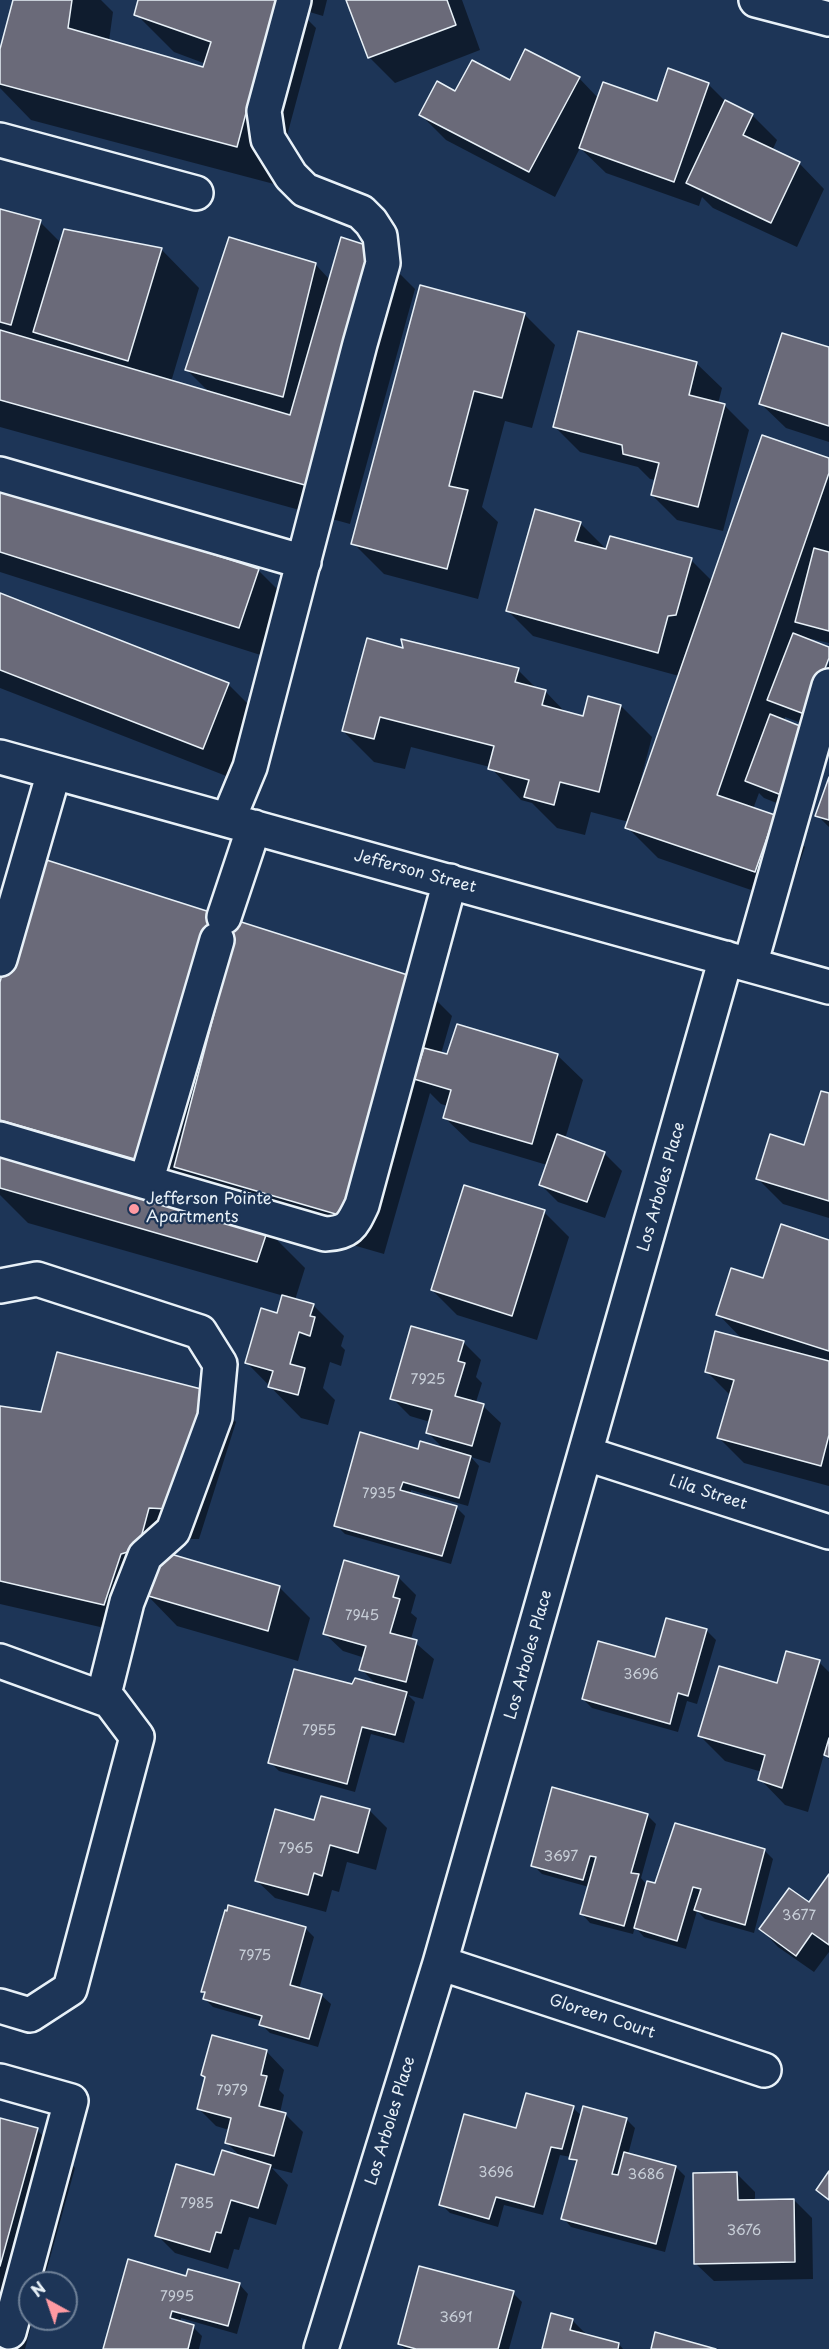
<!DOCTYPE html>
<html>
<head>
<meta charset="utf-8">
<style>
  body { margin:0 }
  #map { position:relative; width:829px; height:2349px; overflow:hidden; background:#1d3557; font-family:"Playpen Sans",sans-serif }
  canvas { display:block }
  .north { position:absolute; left:18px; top:2271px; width:60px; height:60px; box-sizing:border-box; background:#1d3557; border:2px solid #6e8097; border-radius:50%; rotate:320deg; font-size:16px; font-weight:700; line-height:24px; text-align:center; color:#e8f1f8 }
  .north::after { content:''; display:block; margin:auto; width:21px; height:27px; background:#ff9aa2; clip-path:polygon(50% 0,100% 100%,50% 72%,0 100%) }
</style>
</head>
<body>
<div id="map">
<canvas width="829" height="2349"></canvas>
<div class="north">N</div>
</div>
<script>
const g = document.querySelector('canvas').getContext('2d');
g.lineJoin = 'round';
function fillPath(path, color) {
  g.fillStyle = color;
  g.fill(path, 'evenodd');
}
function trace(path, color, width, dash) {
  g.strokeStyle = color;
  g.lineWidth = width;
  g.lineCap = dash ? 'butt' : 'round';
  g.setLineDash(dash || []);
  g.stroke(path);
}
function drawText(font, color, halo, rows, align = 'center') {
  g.font = font + ' "Playpen Sans",sans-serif';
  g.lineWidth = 4.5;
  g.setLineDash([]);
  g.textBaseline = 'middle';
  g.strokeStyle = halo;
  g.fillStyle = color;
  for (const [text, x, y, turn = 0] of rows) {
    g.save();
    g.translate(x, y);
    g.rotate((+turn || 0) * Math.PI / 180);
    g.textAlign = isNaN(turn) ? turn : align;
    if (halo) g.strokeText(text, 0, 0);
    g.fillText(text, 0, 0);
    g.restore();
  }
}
fillPath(new Path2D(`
  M14,0H101L113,12L109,41L204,69L206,64L174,52L136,14L140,0H327L323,16L296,8L316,28L274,184L31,120L0,88V55Z
  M348,0H462L480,50L395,83L369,57Z
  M579,78L598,98L657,102L708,84L727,103L752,115L777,140L772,151L799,163L824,189L797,247L713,208L702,197L699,206L606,173L580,148L555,197L446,140L421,115L456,93L510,82Z
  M0,210L40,222L61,243L161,249L199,288L171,382L211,394L187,370L316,265L330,280L377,251L415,289L350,524L0,427Z
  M524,314L555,345L532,428L505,421L482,507L498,522L478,599L384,574L353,543Z
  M829,349V442L786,428L760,403Z
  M696,363L722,388L718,404L724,405L749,430L723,531L677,520L652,495L656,480L650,479L638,467L580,452L555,427Z
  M829,459V643L812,639V642L829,649V657L806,723L829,662V721L825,732L785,717L784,721L802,813L764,798L759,793L753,809L774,816L805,847L786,902L658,858L627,827L629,822L591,812L585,835L557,828L532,803L521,800L490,767L411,747L405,769L374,762L343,731L405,650L518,670L537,689L545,691L566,713L584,718L621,706L652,737L640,782L642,783L679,676L533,636L508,611L580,523L607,550L691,560L712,581Z
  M0,487L258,570L289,601L270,658L0,572Z
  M0,595L228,684L259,715L234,779L0,688Z
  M829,781V827L817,815Z
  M35,858L414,978L452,1016L441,1054L557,1055L583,1080L565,1139L604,1153L622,1171L605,1218L558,1202L540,1184L547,1165L470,1142L444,1117L448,1106L441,1104L430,1093L384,1254L214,1205L183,1174L176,1197L0,1142V988Z
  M829,1095V1218L783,1204L758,1179L805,1147Z
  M0,1153L267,1230L305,1268L295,1300L313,1305L344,1336L341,1346L345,1350L341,1366L330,1362L323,1388L335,1400L328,1425L301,1418L247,1363L278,1315L284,1296L28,1223L0,1195Z
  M544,1212L569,1237L537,1340L457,1315L432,1290Z
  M829,1241V1486L744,1463L719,1438L731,1396L706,1371L743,1340L718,1314L764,1280Z
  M463,1342L481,1360L476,1377L482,1383L476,1402L483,1406L501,1423L490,1463L471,1457L479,1466L468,1506L411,1490L410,1494L456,1507L465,1516L451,1564L345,1534L336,1525L419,1450H445L427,1432L430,1422L410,1416L392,1398Z
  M205,1391L236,1422L199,1539H180L175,1557L279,1587L310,1618L298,1661L177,1626L148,1596L135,1635L0,1604V1412L42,1414Z
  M398,1577L416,1595L411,1613L417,1618L411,1639L434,1659L423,1699L408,1695L415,1702L404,1743L371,1734L355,1792L279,1771L270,1762L354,1686H378L361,1669L365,1658L343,1651L325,1634Z
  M667,1620L707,1631L716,1640L697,1704L687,1701L678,1732L592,1708L583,1699L656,1659Z
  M819,1662L829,1672V1759L824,1754L808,1812L785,1805L760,1779L762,1772L725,1761L700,1736L778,1685Z
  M369,1810L387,1828L376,1870L347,1862L339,1892L332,1890L326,1912L275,1898L257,1881L316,1822Z
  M647,1815L656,1824L641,1878L647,1885H656L764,1850L773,1859L754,1933L705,1919L697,1911L686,1949L644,1937L635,1927L633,1934L590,1923L582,1914L589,1887L542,1874L533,1865Z
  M829,1877V1952L814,1972L778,1947L761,1929L809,1904Z
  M305,1928L314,1937L299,1989L322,1996L331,2004L318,2047L270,2033L261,2024L262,2021L213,2007L204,1998L206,1994L203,1991Z
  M213,2037L267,2052L284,2070L279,2090L284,2095L280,2113L285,2114L303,2132L292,2173L272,2168L288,2185L276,2225L249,2217L239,2250L234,2249L228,2269L175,2253L157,2235L215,2177L242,2158L226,2142L229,2130L216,2126L198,2108L206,2078Z
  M573,2108L582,2116L626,2119L635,2128L628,2155L676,2167L685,2176L665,2252L571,2227L563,2218L577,2165L571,2157L560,2155L543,2215L504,2205L498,2227L450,2213L441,2204L517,2130Z
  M0,2119L37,2130L75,2168L43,2283H30V2319H33L25,2349H0Z
  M737,2174L755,2192V2201L794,2200L812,2218L813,2279L714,2281L696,2264Z
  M187,2278L240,2285L248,2294L237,2334L181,2318L180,2323L193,2327L202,2336L199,2349H104Z
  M513,2293L522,2302L509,2349H405L399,2344Z
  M572,2320L588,2336L619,2344L623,2349H543Z`), '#0007');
const building = new Path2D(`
  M13,0H72L68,28L203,67L211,42L134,15L138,0H276L237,147L0,84V49Z
  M346,0H447L456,25L368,58Z
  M525,49L580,77L529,172L419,115L437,81L455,91L472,60L510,80Z
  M668,68L709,83L674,182L579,148L603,82L657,101Z
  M725,100L753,114L743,135L800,162L771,223L686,183Z
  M0,209L41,220L11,325L0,322Z
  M64,229L162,248L128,361L33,332Z
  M229,237L316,263L283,397L185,370Z
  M341,237L378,249L312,487L0,400V330L290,415Z
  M420,285L525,313L502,398L474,391L449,486L468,490L447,569L351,544Z
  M578,331L697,362L689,395L725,404L698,507L651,495L659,463L623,454L622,445L553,427Z
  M782,333L829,347V426L759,404Z
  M762,435L829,458V473L717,795L775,815L755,872L625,828Z
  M0,486L259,569L239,628L0,552Z
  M535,509L581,522L575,541L606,549L610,536L692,558L676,615L668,616L658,653L506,611Z
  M814,548L829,552V631L795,622Z
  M0,593L229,683L203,749L0,670Z
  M793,633L829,647V658L807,715L767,700Z
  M367,638L403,648L401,639L519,668L515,682L546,690L542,705L583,716L588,696L621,705L599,792L560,782L554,805L524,797L529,780L488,769L494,746L380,717L374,739L342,731Z
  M770,714L810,730L784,796L745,781Z
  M829,777V820L815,816Z
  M34,856L414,977L346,1217L174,1167L232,945L138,1160L0,1120V982Z
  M457,1024L558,1054L532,1144L443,1118L451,1090L414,1079L424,1048L447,1054Z
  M821,1091L829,1093V1201L756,1179L770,1134L804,1145Z
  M557,1134L605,1152L587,1202L539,1185Z
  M0,1152L268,1229L257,1262L0,1188Z
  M464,1185L545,1210L512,1316L431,1290Z
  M781,1224L829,1240V1351L716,1315L731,1268L763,1278Z
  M282,1295L314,1304L310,1316L315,1317L310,1336L299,1332L290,1364L305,1368L298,1395L268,1387L273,1371L245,1363L261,1308L277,1313Z
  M411,1326L464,1341L458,1361L465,1363L455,1396L484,1404L472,1446L426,1433L432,1410L390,1399Z
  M715,1331L829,1361V1435L821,1466L717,1438L734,1380L705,1372Z
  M57,1352L205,1390L168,1509L149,1508L138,1549L121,1554L104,1605L0,1581V1406L41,1412Z
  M360,1432L418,1449L420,1441L471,1456L459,1498L403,1482L400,1490L457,1506L442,1556L334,1526Z
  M157,1550L280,1586L268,1631L145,1595Z
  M344,1560L399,1576L393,1597L400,1599L390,1633L417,1640L406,1682L359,1670L366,1646L323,1634Z
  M666,1618L707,1629L688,1696L678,1693L670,1724L582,1699L598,1641L655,1657Z
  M786,1651L820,1660L782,1788L758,1780L765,1755L698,1736L719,1666L777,1683Z
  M294,1669L352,1684L355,1678L407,1692L395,1735L362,1727L347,1784L268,1763Z
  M829,1738V1757L824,1755Z
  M552,1787L648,1814L631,1873L639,1874L624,1926L580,1914L596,1857L590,1856L583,1880L531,1866Z
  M321,1796L370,1809L358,1853L330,1845L322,1876L314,1873L308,1895L255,1881L275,1809L314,1820Z
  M675,1823L765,1849L745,1925L694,1910L701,1889L693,1887L677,1941L634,1928L647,1881L655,1883Z
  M829,1874V1945L812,1933L796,1956L759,1929L789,1888L809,1902Z
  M228,1905L306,1927L290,1985L322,1994L309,2039L259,2025L262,2016L203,1999L205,1992H201L225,1910L227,1911Z
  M212,2035L267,2050L261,2075L267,2076L259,2106L286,2113L274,2156L225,2143L231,2118L197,2109L205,2077L201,2075Z
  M526,2093L574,2106L562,2149L551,2147L534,2207L496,2197L489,2219L439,2205L464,2114L516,2128Z
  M583,2106L627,2118L612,2174L618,2175L624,2152L676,2166L656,2244L561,2219L577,2160L569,2159Z
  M0,2118L38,2128L0,2266Z
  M222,2150L271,2165L258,2208L231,2200L221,2233L216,2232L210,2252L155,2236L176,2164L214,2175Z
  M829,2171V2200L816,2190Z
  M737,2172L738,2200L794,2199L795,2262L694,2264L693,2173Z
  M128,2259L186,2276L188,2269L240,2283L228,2326L172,2311L170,2318L194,2325L188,2349H103Z
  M419,2266L514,2291L498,2349H416L398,2344Z
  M551,2313L573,2319L570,2330L619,2343L618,2349H542Z
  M655,2332L716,2349H651Z`);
fillPath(building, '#6a6a79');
trace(building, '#e8f1f8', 1.5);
const minor = new Path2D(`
  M756,0L829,19
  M0,140L196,193
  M0,474L304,562
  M0,757L829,987
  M228,820L250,767L360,344L383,263L380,236L371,222L361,212L305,190L291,176L268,139L264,111L294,0
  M224,917L254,827
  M217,940L146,1182L325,1234C349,1233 352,1226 362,1205L450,881
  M0,959L54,772
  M750,965L829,686
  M0,1139L146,1182
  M0,1286L37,1279L200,1332L220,1364L215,1417L173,1531L145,1556L127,1602L103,1698
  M587,1454L829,1532
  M0,1661L110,1701L137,1737L70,1989L30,2015L0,2006
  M440,1963L764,2070
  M0,2081L71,2101L9,2332
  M321,2349L440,1963L726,958`);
trace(minor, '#e8f1f8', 38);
trace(minor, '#1d3557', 33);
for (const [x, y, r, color] of [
  [134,1209,6,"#ff9aa2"]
]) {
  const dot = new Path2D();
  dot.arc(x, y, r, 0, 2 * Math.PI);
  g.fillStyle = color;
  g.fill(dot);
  trace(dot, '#1d3557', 2);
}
drawText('14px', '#c8cfd8', null, [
  ["7925",428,1380],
  ["7935",379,1494],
  ["7945",362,1616],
  ["3696",641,1675],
  ["7955",319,1731],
  ["7965",296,1849],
  ["3697",561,1857],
  ["3677",799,1916],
  ["7975",255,1956],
  ["7979",232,2091],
  ["3696",496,2173],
  ["3686",646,2175],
  ["7985",197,2204],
  ["3676",744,2231],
  ["7995",177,2297],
  ["3691",456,2318]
]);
drawText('16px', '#e8f1f8', '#1d3557', [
  ["Jefferson Street",415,872,15],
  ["Los Arboles Place",662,1187,-74],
  ["Lila Street",708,1493,18],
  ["Los Arboles Place",529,1655,-74],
  ["Gloreen Court",602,2017,18],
  ["Los Arboles Place",391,2121,-73]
]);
drawText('16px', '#e8f1f8', '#1d3557', [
  ["Jefferson Pointe",146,1200],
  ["Apartments",146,1218]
], 'left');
</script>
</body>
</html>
